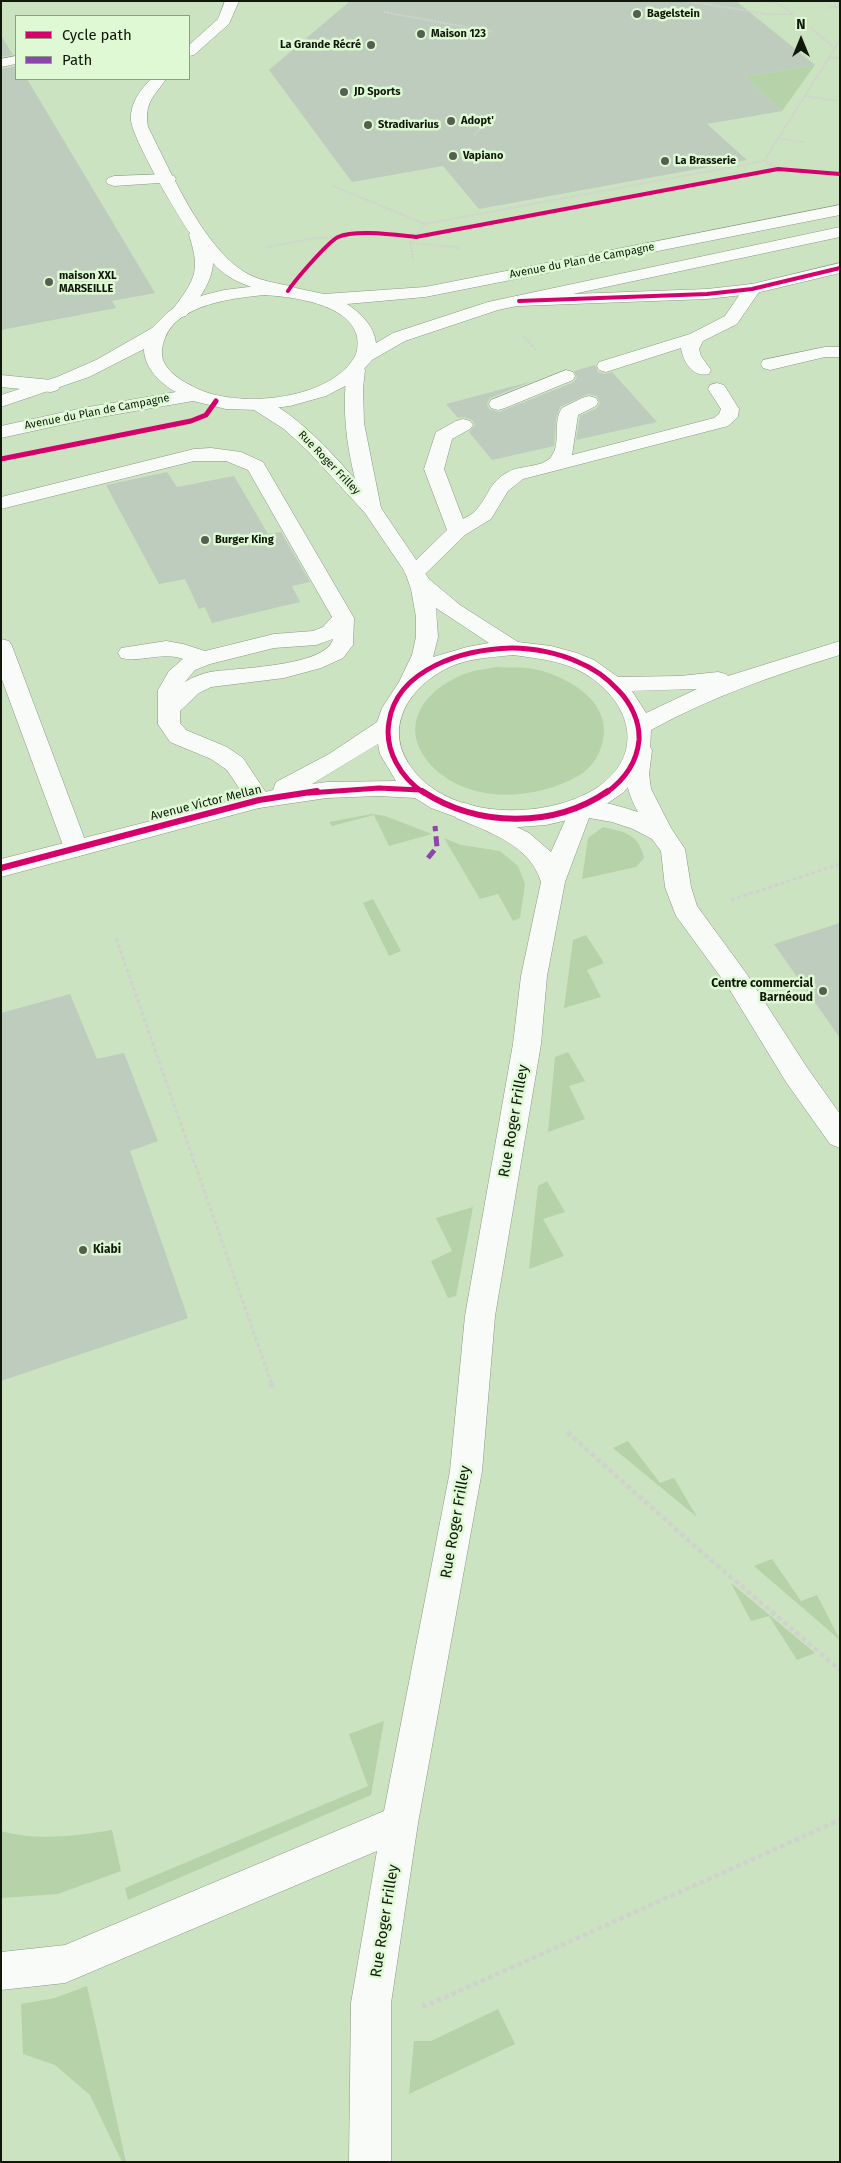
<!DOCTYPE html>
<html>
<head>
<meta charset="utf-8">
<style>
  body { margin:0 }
  #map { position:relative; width:841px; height:2163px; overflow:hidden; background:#d4e3ce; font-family:"Fira Sans",sans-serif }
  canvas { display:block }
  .frame { position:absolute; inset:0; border:2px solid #0f180b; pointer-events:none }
  .legend { position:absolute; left:15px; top:15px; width:175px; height:65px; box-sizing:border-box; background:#def9d3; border:1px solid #8b9f83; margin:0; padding:6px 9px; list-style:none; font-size:15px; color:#0f180b }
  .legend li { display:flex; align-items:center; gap:10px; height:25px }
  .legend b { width:25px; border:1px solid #8b9f83 }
  .north { position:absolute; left:776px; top:15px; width:50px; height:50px; -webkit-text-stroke:4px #def9d3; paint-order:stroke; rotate:0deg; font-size:14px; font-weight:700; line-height:20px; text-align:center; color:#0f180b }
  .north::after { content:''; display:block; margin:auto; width:18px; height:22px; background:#0f180b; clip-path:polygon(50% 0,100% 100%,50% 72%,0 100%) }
</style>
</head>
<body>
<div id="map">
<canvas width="841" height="2163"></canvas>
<div class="frame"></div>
<ul class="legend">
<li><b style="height:6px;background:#d6006c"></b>Cycle path</li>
<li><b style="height:6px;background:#8e44ad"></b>Path</li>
</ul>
<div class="north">N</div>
</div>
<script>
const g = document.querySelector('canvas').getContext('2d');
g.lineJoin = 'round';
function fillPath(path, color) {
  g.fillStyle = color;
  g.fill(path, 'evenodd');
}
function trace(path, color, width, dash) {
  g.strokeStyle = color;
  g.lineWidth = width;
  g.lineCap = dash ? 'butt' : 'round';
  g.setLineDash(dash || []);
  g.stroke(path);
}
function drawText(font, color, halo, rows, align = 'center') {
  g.font = font + ' "Fira Sans",sans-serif';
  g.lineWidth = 5;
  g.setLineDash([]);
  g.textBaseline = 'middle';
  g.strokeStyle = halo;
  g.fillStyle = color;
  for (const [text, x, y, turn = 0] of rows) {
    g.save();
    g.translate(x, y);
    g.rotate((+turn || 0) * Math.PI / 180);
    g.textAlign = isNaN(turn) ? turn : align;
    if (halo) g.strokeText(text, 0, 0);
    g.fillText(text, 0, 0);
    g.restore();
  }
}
fillPath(new Path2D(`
  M1,1H840V2162H1ZM16,16H189V79H16Z`), '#cce3c1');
fillPath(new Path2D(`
  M815,65L782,111L745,77Z
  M496,667C506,668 517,667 527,668C561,672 612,699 603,740C600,755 592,768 578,776C540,798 480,804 442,775C394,737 416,692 467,673C476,670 487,669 496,667Z
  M372,814L385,816L432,834L389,846L374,815L332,826L329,822Z
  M603,827C625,832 639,834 644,858L636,867L582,879L588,838Z
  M444,838L461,845L500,851L518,866L525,884L520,918L513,921L498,894L480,899Z
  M373,899L401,951L389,956L363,903Z
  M586,935L604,963L587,970L601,997L564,1008L573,940Z
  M568,1052L585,1081L569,1086L585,1119L548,1132L555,1057Z
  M547,1181L565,1212L543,1219L564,1256L529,1269L538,1186Z
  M473,1207L456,1296L448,1298L431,1261L452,1251L436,1218Z
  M628,1441L660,1483L674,1478L697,1517L613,1448Z
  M772,1559L801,1601L817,1595L840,1640L754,1566Z
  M731,1583L815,1653L797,1660L769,1616L751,1621Z
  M384,1721L371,1795L128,1900L125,1888L368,1786L349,1734Z
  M112,1830L121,1871L58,1894L1,1898V1831C36,1841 77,1836 112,1830Z
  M87,1986L126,2162H122L90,2095L55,2065L23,2054L21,2004L55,1998Z
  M498,2009L515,2044L409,2094L414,2041H431Z`), '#b5d2a8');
fillPath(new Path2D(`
  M350,1H736L815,65L745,77L782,111L707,124L747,160L479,209L443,166L352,182L269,70Z
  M1,35L13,55L1,57Z
  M16,66V79H27L155,293L112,301L116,308L1,330V69Z
  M595,365L598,372L605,374L612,372L657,422L576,440L580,416L597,408L600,403L597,396L588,394L560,407L556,419L554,446L492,460L469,432L475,425L472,420L464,417L458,418L446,404L533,381L490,398L487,403L489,409L499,412L574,382L577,377L574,371Z
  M167,472L177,487L234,476L268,534L281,532L310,582L292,586L300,602L212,623L205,607L199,609L185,579L159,584L106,485Z
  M840,923V1038L774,944Z
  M70,994L97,1059L124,1053L158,1141L130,1151L188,1318L1,1381V1013Z`), '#bdccbd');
const service = new Path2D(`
  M168,174L174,176L176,179L174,182L114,186L108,184L106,181L108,178L114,176Z
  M752,284L758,285L761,289L737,324L703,341L699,349L701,356L711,370L709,374C693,378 683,362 681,348L606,372L599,370L597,366L599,362L690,334L725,316L746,285Z
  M825,347H840V357H825L770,370L763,368L761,364L763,360Z
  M566,370L573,372L575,376L573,380L505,408L498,410L491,408L489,404L491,400Z
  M1,375L51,380L58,382L60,386L58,390L51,392L1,387Z
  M717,383L724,385L739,409L738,417L728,426L523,479L508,491L491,519L465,535L422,577L415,579L408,577L404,572L447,530L424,469L436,432L456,421L463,419L470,421L473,425L470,429L452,439L444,469L463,519C468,516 473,514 476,510C489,496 489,482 508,472C520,465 542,468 551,457C562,443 552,422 562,408L582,398L589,396L596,398L598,402L596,406L578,415L572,455L714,418L719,414L721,409L708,389L710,385Z
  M211,448L241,452L263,462L354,618L353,645L343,658L321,668L284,678L211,687L199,693L180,711V723L186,730L227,747L243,758L271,800L267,806L259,808L251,806L227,770L211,759L170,742L158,724V690L169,671L183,659C162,651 141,663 121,658L118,653L121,648L166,641L183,644L205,651L274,634L313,631L323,627L332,617L248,470L226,461H194L1,509V497L194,449ZM333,639C327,667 233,668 210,672C201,674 193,677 185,682L195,670L210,664L274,648L316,645Z
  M1,639L9,641L12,646L88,848L85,854L76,857L67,854L64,848L1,677Z
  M640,742L648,744L652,750L649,774L651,789L671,828L685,849L691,887L697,906L746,973L806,1066L840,1114V1148L830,1144L786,1082L728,987L676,916L665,887L661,851L652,839L633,829L612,822L589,818L565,882L547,976L541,1044L495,1316L482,1471L418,1823L391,2003V2162H349L351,2003L377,1851L65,1983L1,1990V1952L65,1945L384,1811L450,1471L465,1316L513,1044L521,976L541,882C530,845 489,832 456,818L453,812L456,806L465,803L474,806L529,833L551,852L573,803C593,797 618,806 638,812C627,792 619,766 632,744Z`);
const minor = new Path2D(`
  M225,1H239L229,24L194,55L189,56V45L218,19Z
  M16,56V64L1,67V59Z
  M151,79H166C154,97 144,102 148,127C170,170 202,245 243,271C258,281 277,283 294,287L297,291L294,295L288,296C261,290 232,285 213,263C212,283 198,300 186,316L180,317L174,316L171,312C193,281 202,274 189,235L190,233C177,215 132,138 131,120C130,103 140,90 151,79Z
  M840,263V273L752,294L707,299L519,306L513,305L510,301L513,297L519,296L707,289L752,284Z
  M356,364L363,366L365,370L363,388L364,423L381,508L429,579L460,605L518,642L551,646L577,653L594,660L618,677L680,676L718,672L726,674L728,676L840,641V655C774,675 711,697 651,730L650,751L642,769L624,792L602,807L580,817L546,825L519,827L491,826L464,820L431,808L415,798L379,796L327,798L259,808L1,877V859L273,790L276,782L329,754L377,722L382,708L399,682L412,655L416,637V617L411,589L405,572L365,513L309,452L284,429L251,408L249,404L251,400C280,393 337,459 355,479C346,442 342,408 347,370L349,366ZM436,608L489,643L467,647L433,657L438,637ZM513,655C534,658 556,660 576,669C626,693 651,750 598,787C547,821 445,821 409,764C381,721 417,679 457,664C475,658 494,657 513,655ZM697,689L646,713L632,691ZM378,744L380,754L396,781L327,782L312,784Z`);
const secondary = new Path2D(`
  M840,205V215L425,297L347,304C360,313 374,325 376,343L393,333L488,302L840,227V237L498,310L405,341L372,360L351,383L326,396L290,406L258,410L226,409L193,401L83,420L1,438V426L83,408L176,392C161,384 144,368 144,349L89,377L1,407V395L57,377L96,360L152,328L167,313L178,305L204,295L224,290L265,285L291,287L324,294L425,287ZM265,295C292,297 348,303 357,336C358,343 358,352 354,358C328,401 235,409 194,387C182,381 168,373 163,360C161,353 162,345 165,338C178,304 234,298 265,295Z`);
trace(service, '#8c9787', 1);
trace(minor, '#8c9787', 1);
trace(secondary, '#8c9787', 1);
trace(new Path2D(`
  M686,1L768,14H794
  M761,1L776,3L793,13
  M827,8L840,6
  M384,12L493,32
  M811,28L835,48
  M829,58H840
  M805,96L838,101
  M474,135L497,112
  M778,138L804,142
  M764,161L778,169
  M333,186L425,224L764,161L840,40
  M410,243L457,247L459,249
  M267,247L316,238L338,237
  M413,258L410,243L425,224
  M523,336L529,343`), '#cfd3cd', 2, [2, 1]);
trace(new Path2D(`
  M528,341L536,350`), '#cfd3cd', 2.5, [3, 2]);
trace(new Path2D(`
  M731,900L840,864
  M116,938L272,1385`), '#cfd3cd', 3, [4, 2.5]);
trace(new Path2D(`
  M271,1383L273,1388
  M567,1432L698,1549L840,1670
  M422,2005L426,2006L840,1820`), '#cfd3cd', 4.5, [5, 3]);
fillPath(service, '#f9fbf8');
fillPath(minor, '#f9fbf8');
fillPath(secondary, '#f9fbf8');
trace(new Path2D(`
  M428,858L437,847L435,826`), '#8e44ad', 5, [10, 5]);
trace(new Path2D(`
  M288,291C295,280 328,242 338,237C356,229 396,235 416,237L778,169L840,174
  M519,301L707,294L752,289L840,268`), '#d6006c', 4);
trace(new Path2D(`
  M1,459L191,421L206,415L216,401
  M309,793L379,788L420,790
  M424,793C401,778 384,750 389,722C397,668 465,649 512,648C533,648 559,653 578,662C593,668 607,678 618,690C631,703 640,722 639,740C637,763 624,780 606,793`), '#d6006c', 5);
trace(new Path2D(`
  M422,791C477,827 553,829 608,791
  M1,868L259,800L317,791`), '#d6006c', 6);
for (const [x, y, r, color] of [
  [637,14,5,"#545f4f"],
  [421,34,5,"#545f4f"],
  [371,45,5,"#545f4f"],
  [344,92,5,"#545f4f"],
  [451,121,5,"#545f4f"],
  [368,125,5,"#545f4f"],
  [453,156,5,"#545f4f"],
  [665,161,5,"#545f4f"],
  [49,282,5,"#545f4f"],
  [205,540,5,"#545f4f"],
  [823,991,5,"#545f4f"],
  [83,1250,5,"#545f4f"]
]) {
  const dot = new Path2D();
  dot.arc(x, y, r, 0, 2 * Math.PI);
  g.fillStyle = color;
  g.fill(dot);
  trace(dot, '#def9d3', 2);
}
drawText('bold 11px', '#0f180b', '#def9d3', [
  ["Bagelstein",647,14],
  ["Maison 123",431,34],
  ["La Grande Récré",361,45,"right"],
  ["JD Sports",354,92],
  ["Adopt'",461,121],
  ["Stradivarius",378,125],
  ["Vapiano",463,156],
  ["La Brasserie",675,161],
  ["maison XXL",59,276],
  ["MARSEILLE",59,289],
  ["Burger King",215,540]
], 'left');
drawText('11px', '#0f180b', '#def9d3', [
  ["Avenue du Plan de Campagne",582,261,-11],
  ["Avenue du Plan de Campagne",97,412,-11],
  ["Rue Roger Frilley",329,463,46]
]);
drawText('12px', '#0f180b', '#def9d3', [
  ["Avenue Victor Mellan",206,803,-14]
]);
drawText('bold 12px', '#0f180b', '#def9d3', [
  ["Centre commercial",813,984],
  ["Barnéoud",813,998],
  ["Kiabi",93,1250,"left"]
], 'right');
drawText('15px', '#0f180b', '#def9d3', [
  ["Rue Roger Frilley",514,1121,-80],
  ["Rue Roger Frilley",456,1522,-80],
  ["Rue Roger Frilley",385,1921,-81]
]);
</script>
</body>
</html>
